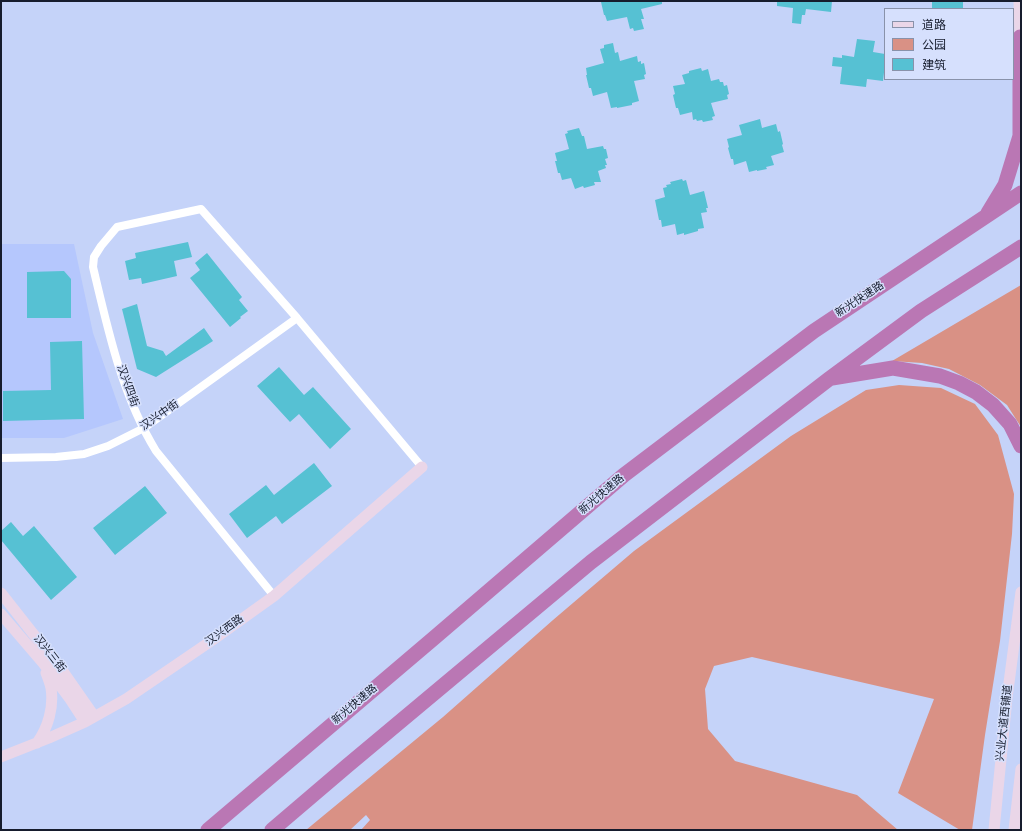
<!DOCTYPE html>
<html>
<head>
<meta charset="utf-8">
<style>
  body { margin:0 }
  #map { position:relative; width:1022px; height:831px; overflow:hidden; background:#c5d3f9; font-family:"Source Sans 3","Noto Sans SC",sans-serif }
  canvas { display:block }
  .frame { position:absolute; inset:0; border:2px solid #161c2d; pointer-events:none }
  .legend { position:absolute; left:884px; top:8px; width:130px; height:72px; box-sizing:border-box; background:#d6e0fd; border:1px solid #8992aa; margin:0; padding:5px 7px; list-style:none; font-size:12px; color:#161c2d }
  .legend li { display:flex; align-items:center; gap:8px; height:20px }
  .legend b { width:20px; border:1px solid #8992aa }
</style>
</head>
<body>
<div id="map">
<canvas width="1022" height="831"></canvas>
<div class="frame"></div>
<ul class="legend">
<li><b style="height:5px;background:#ead6e8"></b>道路</li>
<li><b style="height:11px;background:#d99185"></b>公园</li>
<li><b style="height:11px;background:#56c1d3"></b>建筑</li>
</ul>
</div>
<script>
const g = document.querySelector('canvas').getContext('2d');
g.lineJoin = 'round';
function fillPath(path, color) {
  g.fillStyle = color;
  g.fill(path, 'evenodd');
}
function trace(path, color, width, dash) {
  g.strokeStyle = color;
  g.lineWidth = width;
  g.lineCap = dash ? 'butt' : 'round';
  g.setLineDash(dash || []);
  g.stroke(path);
}
function drawText(font, color, halo, rows, align = 'center') {
  g.font = font + ' "Source Sans 3","Noto Sans SC",sans-serif';
  g.lineWidth = 3;
  g.setLineDash([]);
  g.textBaseline = 'middle';
  g.strokeStyle = halo;
  g.fillStyle = color;
  for (const [text, x, y, turn = 0] of rows) {
    g.save();
    g.translate(x, y);
    g.rotate((+turn || 0) * Math.PI / 180);
    g.textAlign = isNaN(turn) ? turn : align;
    if (halo) g.strokeText(text, 0, 0);
    g.fillText(text, 0, 0);
    g.restore();
  }
}
fillPath(new Path2D(`
  M1,244H74L93,333L123,419L64,438H1Z`), '#b5c7fd');
fillPath(new Path2D(`
  M1021,285V427L1007,405L980,385L949,369L922,363L892,361Z
  M899,385L941,388L975,404L998,435L1014,494L1012,534L1000,641L985,735L972,830H960L898,793L934,699L752,657L714,666L705,689L708,729L735,761L857,795L898,830H361L370,820L366,815L350,830H306L443,717L553,620L634,551L791,436L866,390Z`), '#d99185');
fillPath(new Path2D(`
  M606,1H662V4L641,9L644,19H641L644,29L634,31L633,28L630,29L627,17L607,21L605,15H604L601,2Z
  M777,1H832L831,12L806,9L805,15H802L801,24L792,23L793,8L777,6Z
  M932,1H963V9H932Z
  M857,39L875,41L873,52L885,54V64L883,81L867,79L866,87L840,84L842,67L832,66L833,57L842,58V55L854,57Z
  M613,43L615,53L618,52L620,61L637,56L638,62L641,61V64L644,63L646,74L644,75L645,79L634,81L639,101L632,103V105L617,108V107L611,108L607,92L593,96L591,88H589L586,75H587L586,68L604,63L600,49L604,48V45Z
  M701,68L702,71L708,69L711,81L719,79L720,82H723L724,86L727,85L729,94L727,95L728,99L711,103L715,116L712,117L713,120L703,122L702,120L697,121L696,119L693,120L692,112L680,115L678,108H676L673,95L675,94L673,86L685,84L682,75L689,73V71Z
  M760,119L762,128L776,124L778,132L780,131L783,144L782,145L784,152L771,156L774,165L766,167L767,169L757,171V170L749,172L746,161L734,165L733,159H731L728,148L729,147L727,139L742,135L739,125Z
  M579,128L582,136H584L587,149L603,146L604,149H606L608,158L605,159L607,165H605L606,168L598,171L601,182H594L595,185L584,188L583,186L575,189L571,178L562,180L560,173H558L555,161H557L555,153L569,149L565,134L568,133L567,131Z
  M682,179L683,181L686,180L690,195L704,191L708,208H706L707,212L701,213L704,228L698,229V231L684,235V233L677,235L675,224L662,227L661,220H659L655,200L665,197L663,188L667,187L666,185L671,184L670,182Z
  M188,242L192,257L174,261L177,276L142,284L141,278L129,280L125,261L136,258L135,253Z
  M207,253L242,297L239,300L248,311L240,317L241,318L230,327L190,278L200,270L195,263Z
  M64,271L71,279V318H27V272Z
  M137,304L147,346L163,351L166,356L204,328L213,341L156,377L137,369L122,309Z
  M82,341L84,419L3,421V391L51,390L50,342Z
  M279,367L304,395L313,387L351,429L330,449L299,414L290,422L257,386Z
  M314,463L332,486L282,524L276,516L247,538L229,514L266,485L274,495Z
  M145,486L167,513L115,555L93,528Z
  M11,522L23,536L34,526L77,577L51,600L1,540V531Z`), '#56c1d3');
trace(new Path2D(`
  M1,458L56,457L84,454L108,446L144,428L297,318
  M274,596L156,451C122,396 108,330 93,267L94,257L101,246L117,227L201,209L297,318L422,467`), '#fff', 8);
trace(new Path2D(`
  M1019,1L1020,37L1021,39
  M1,593L64,673L94,716
  M1,614L43,663L70,699L85,722
  M37,743C48,728 54,707 51,688C50,683 48,678 46,673
  M1,757L49,738L85,722L126,699L214,639L274,596L422,467
  M994,830L1007,698L1021,592
  M1014,830L1021,769`), '#ead6e8', 11);
trace(new Path2D(`
  M988,213L1005,185L1020,136V37
  M832,378L893,368L940,376L959,383L976,392L993,405L1010,424L1021,446
  M208,830L434,638L624,475L814,331L1021,193
  M272,830L347,766L591,562L829,379L921,311L1021,247`), '#ba77b4', 15);
drawText('11px', '#161c2d', '#d6e0fd', [
  ["新光快速路",860,300,-33],
  ["汉兴四街",127,386,70],
  ["汉兴中街",160,416,-35],
  ["新光快速路",602,495,-40],
  ["汉兴西路",225,631,-36],
  ["汉兴三街",49,654,52],
  ["新光快速路",355,705,-40],
  ["兴业大道西铺道",1005,723,-84]
]);
</script>
</body>
</html>
